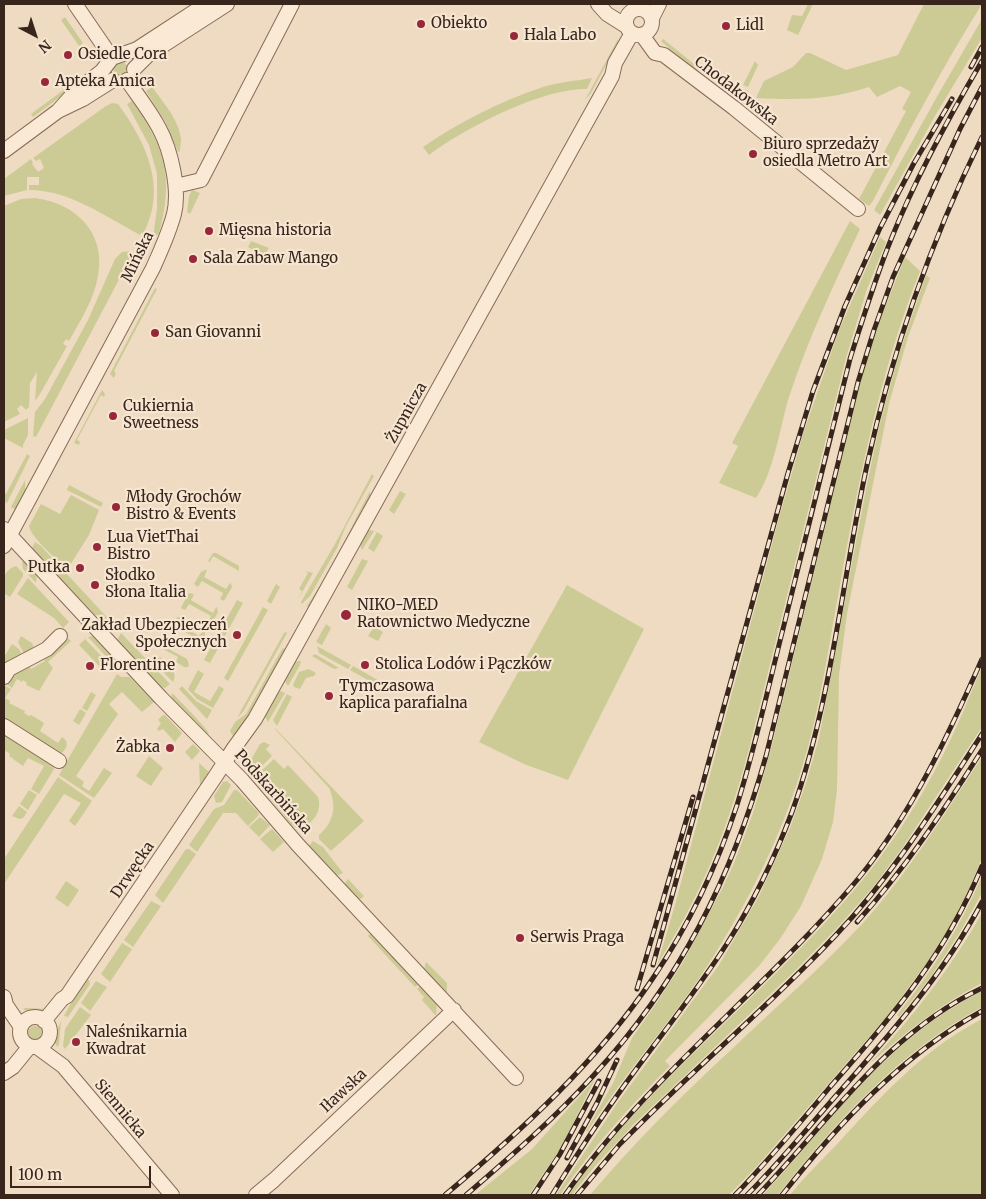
<!DOCTYPE html>
<html>
<head>
<meta charset="utf-8">
<style>
  body { margin:0 }
  #map { position:relative; width:986px; height:1199px; overflow:hidden; background:#eedbc2; font-family:Merriweather,serif }
  canvas { display:block }
  .frame { position:absolute; inset:0; border:5px solid #38261d; pointer-events:none }
  .north { position:absolute; left:10px; top:10px; width:50px; height:50px; -webkit-text-stroke:4px #f6e6d1; paint-order:stroke; rotate:140deg; font-size:14px; font-weight:700; line-height:20px; text-align:center; color:#38261d }
  .north::after { content:''; display:block; margin:auto; width:18px; height:22px; background:#38261d; clip-path:polygon(50% 0,100% 100%,50% 72%,0 100%) }
  .scale { position:absolute; left:10px; top:1166px; width:141px; height:22px; box-sizing:border-box; border:2px solid #38261d; border-top:0; padding-left:6px; font-size:15px; line-height:18px; white-space:nowrap; color:#38261d; -webkit-text-stroke:4px #f6e6d1; paint-order:stroke }
</style>
</head>
<body>
<div id="map">
<canvas width="986" height="1199"></canvas>
<div class="frame"></div>
<div class="north">N</div>
<div class="scale">100 m</div>
</div>
<script>
const g = document.querySelector('canvas').getContext('2d');
g.lineJoin = 'round';
function fillPath(path, color) {
  g.fillStyle = color;
  g.fill(path, 'evenodd');
}
function trace(path, color, width, dash) {
  g.strokeStyle = color;
  g.lineWidth = width;
  g.lineCap = dash ? 'butt' : 'round';
  g.setLineDash(dash || []);
  g.stroke(path);
}
function drawText(font, color, halo, rows, align = 'center') {
  g.font = font + ' Merriweather,serif';
  g.lineWidth = 4.5;
  g.setLineDash([]);
  g.textBaseline = 'middle';
  g.strokeStyle = halo;
  g.fillStyle = color;
  for (const [text, x, y, turn = 0] of rows) {
    g.save();
    g.translate(x, y);
    g.rotate((+turn || 0) * Math.PI / 180);
    g.textAlign = isNaN(turn) ? turn : align;
    if (halo) g.strokeText(text, 0, 0);
    g.fillText(text, 0, 0);
    g.restore();
  }
}
fillPath(new Path2D(`
  M808,4H813L798,35L787,30L792,15L802,16Z
  M924,4H982C942,68 907,134 873,201L869,206L859,199L906,111L902,109L911,92L900,86L877,97L869,87C830,100 797,100 756,98L764,81L793,67L806,53H810L846,70L898,55Z
  M65,17L83,43L79,46L61,20Z
  M982,19V38L935,116L880,215L874,210L939,93Z
  M618,39V43L591,93L585,100Z
  M663,39L699,68L697,71L662,42L661,41Z
  M755,61L758,65L748,87L743,85Z
  M113 68a7 7 0 1 1 14 0a7 7 0 1 1-14 0Z
  M84,75L86,78L33,117L31,114Z
  M592,78L587,89C542,88 465,128 429,155L423,147C461,121 499,102 543,87C559,82 576,81 592,78Z
  M724,85L749,91L744,98L739,97Z
  M152,87C163,102 179,120 181,139C181,143 180,147 180,151L178,152L165,121L146,91Z
  M132,101C165,147 174,177 159,233L153,238L157,208V174L149,145L127,104Z
  M112,103L118,104C146,142 168,188 143,234L141,232L140,235C105,216 69,190 29,190V185H39V177H27V190L4,196V179L31,159L33,163L32,164L38,172L44,168L40,159L36,161L33,158L106,106Z
  M192,190L200,193L190,214L187,212L189,196Z
  M35,198C80,204 110,238 96,285C91,304 79,323 69,341L66,339L63,344L67,346L40,394L35,401L37,372L30,383L29,407L26,410L21,405L17,409L20,414L4,422V206L21,199Z
  M850,221L860,229C834,284 808,339 789,397C779,430 775,469 756,498L719,483L738,446L732,443Z
  M880,237L886,242L867,289L846,358L749,749C734,805 716,858 689,909C679,929 667,947 657,966L676,901L779,518L803,434L839,330Z
  M251,241L269,248L264,256L248,247Z
  M131,251L133,253L36,437L33,436L35,412L45,399L88,320L115,259L122,252Z
  M905,257L920,271C880,372 859,478 840,585C828,648 820,712 800,774C777,847 741,916 698,980C662,1032 621,1079 587,1132L586,1131L613,1083L632,1038L653,1008L682,964L723,887L734,863L753,813L772,745L864,368L878,325Z
  M926,275L930,278L908,337L889,404L847,614L839,675L837,790L833,822L822,859L801,906L780,939L759,966L665,1061L670,1066C630,1106 592,1148 560,1195H556L618,1102L719,965L759,896L790,828L806,783L819,738L865,494L879,427L898,357Z
  M155,288L157,289L114,371L116,373L114,378L110,374Z
  M102,390L105,394L104,397L101,395L77,440L80,442L79,445L74,443Z
  M28,418V435L23,445V448L4,438V430Z
  M27,454L30,456L7,503L4,501V492L6,494Z
  M372,474L374,476L346,526L337,548L310,596L302,604L301,602L335,544Z
  M25,480V495L16,510L11,507Z
  M69,485L103,503L101,507L67,490Z
  M370,491L371,499L311,605L306,607C332,572 349,530 370,491Z
  M400,491L406,494L394,514L389,510Z
  M71,495L99,510L89,535L67,570C58,560 31,538 29,526L41,504L60,514Z
  M369,530L374,531L362,550L359,543L366,531Z
  M377,532L383,536L374,552L368,548Z
  M35,542L41,546L116,627L110,631L104,629V621L98,615H95L78,597H75L32,548Z
  M213,553H216L239,566V571L213,556L210,562L208,561Z
  M362,559L368,561L352,590L347,587Z
  M24,560L37,573L36,583L23,569L22,563Z
  M16,566L23,573V576L10,597L4,593C4,580 2,571 16,566Z
  M205,570H207L204,577L226,589L230,583L231,584L232,587L224,601L220,599L223,593L202,581L198,587L194,584L201,572Z
  M305,571L313,573L297,601L302,591L299,589L308,573Z
  M28,578L69,622L63,628L54,618L17,594Z
  M276,584L280,587L271,604L267,601Z
  M567,585L644,629L568,780L524,764L479,742Z
  M191,593L194,595L191,600L213,613L216,607L217,608L218,612L211,625L207,623L211,616L189,604L185,610L181,608L188,594Z
  M237,600L243,603L210,663L204,660Z
  M263,607L268,610L228,681L224,678Z
  M177,617L181,618L178,624L199,636L203,631L205,632V635L198,648L194,645L198,639L176,627L172,633L168,631Z
  M326,624L331,628L322,645L316,642Z
  M374,627L383,632L378,641L368,636Z
  M286,632L287,633L243,712L237,718L284,633Z
  M121,633L170,684L165,688L160,687L118,644L117,640Z
  M21,636L32,643L35,651L25,656L18,642Z
  M66,636L71,641L48,662L53,668L39,691L26,685L27,683L23,680L22,682L17,679L12,688L5,683L12,672L27,663L31,669L45,661L42,655Z
  M93,636L97,637L114,655L113,664L88,637Z
  M85,639L106,661L100,667L79,645Z
  M163,641H168L165,647L187,659L189,664L188,667H184L176,662L178,657L163,649L161,646Z
  M12,644L19,649L23,657L4,671V657Z
  M137,645L154,662L160,657C167,664 179,672 173,682Z
  M317,646L351,665L348,669L319,653Z
  M284,648L287,650L251,715L233,736L230,731L235,722L246,714L282,649Z
  M315,654L339,668L334,669L312,656Z
  M298,661H301L300,665L288,686L284,680L293,663Z
  M353,666L392,688L389,692L350,670Z
  M982,667V727L905,844L874,886L838,927L797,969L634,1124L596,1165L572,1195H568C650,1080 764,996 855,889C889,849 918,804 942,757C957,728 969,697 982,667Z
  M309,669L316,673L314,676L306,678L300,689L294,687L293,685L299,672Z
  M198,670L204,674L194,692L210,701L219,686L224,689L213,708L197,699L188,689Z
  M117,674L121,677H130L154,702L142,712L122,692L109,704L118,714L76,776L84,782L82,786L89,791L104,768L112,773L94,798L59,775Z
  M4,685L11,689L5,698L10,701L9,703L25,711L24,713L29,716L31,715L44,723L40,731L58,743L62,737C70,742 67,750 60,754L27,738L24,729L21,733L4,722Z
  M182,686L196,701L212,710L207,719L179,689Z
  M280,691L285,693L268,722L264,715L277,692Z
  M91,692L96,695L87,711L82,708Z
  M172,693C179,700 208,729 209,734L206,733L179,709L171,699Z
  M287,694L292,697L277,726L273,720Z
  M80,709L86,713L79,725L73,721Z
  M163,715H165L182,733L175,742L163,729L159,731L157,729L161,723L158,720Z
  M275,728L364,821L331,851L319,839V835C334,822 337,806 329,788L275,729Z
  M4,735L17,743L21,741L54,764V769L39,794L31,789L44,766L28,758L23,766L9,756L10,754L4,750Z
  M264,742L270,745L266,749L272,756L258,770H252L248,765L260,744Z
  M193,744L200,751L192,760L185,752Z
  M149,756L163,768L151,786L136,776Z
  M982,757V858L970,887L950,926L928,961L889,1014L758,1165L729,1195H590C634,1143 682,1095 732,1049C776,1007 822,967 863,923C909,872 945,813 982,757Z
  M274,759L284,769L288,765L318,797C322,811 315,819 305,827H295L291,824L263,790L259,773Z
  M199,763L209,772L200,787Z
  M58,777L92,801L75,826L69,821L81,803L64,794L4,884V859Z
  M227,781L231,785L222,802L216,803L214,796L223,782Z
  M29,790L37,795L28,810L20,804Z
  M234,790H237L259,813L258,816L248,826L236,813H223L197,852L189,845L214,809L224,805Z
  M19,806L27,812L23,818L19,819L12,816Z
  M260,817L270,825L259,837L249,827Z
  M272,829L284,842L273,852L260,839Z
  M313,841L323,847L343,873L336,876L309,849V846Z
  M186,849H189L196,854L163,903L155,895Z
  M982,876V893L959,934L930,978L899,1017L897,1015C931,973 961,926 982,876Z
  M348,879L364,896L358,901L345,886V883Z
  M66,881L79,890L68,907L55,898Z
  M151,901L161,906L133,947L124,940Z
  M982,913V983C941,1004 906,1032 872,1062H871C913,1016 952,967 982,913Z
  M370,933L372,934L418,982V985L415,987L368,936Z
  M122,943L132,949L110,982L101,974Z
  M426,962L447,983V992L445,994L424,970Z
  M85,977L89,980L90,984L68,1017L64,1016Z
  M96,981L107,987L90,1011L81,1003Z
  M420,986H422L437,1003L436,1016L422,1000L424,997L417,989Z
  M982,991V1007C899,1052 836,1121 778,1195H763C832,1120 888,1038 982,991Z
  M80,1007L91,1015L65,1049L63,1046L65,1029Z
  M25,1008H27L46,1009L41,1014C34,1014 29,1013 23,1009Z
  M982,1019V1195H790C805,1176 823,1159 840,1141C882,1095 925,1048 982,1019Z
  M61,1021L59,1045L57,1047L53,1039Z
  M28 1033a7 7 0 1 1 14 0a7 7 0 1 1-14 0Z
  M595,1079L562,1146L529,1195H475L532,1149Z`), '#cccb96');
const minor = new Path2D(`
  M75,4L112,58
  M598,4L607,14L626,26
  M626 22a13 13 0 1 1 26 0a13 13 0 1 1-26 0Z
  M652,18L659,4
  M642,35L655,53L664,55L734,108L858,209
  M134,69L148,55L227,4
  M58,111L75,92L102,71L112,58L137,49L206,4
  M4,151L58,111L83,99L113,80
  M176,186L201,180L292,4
  M4,529L161,698L242,780L298,845L516,1078
  M4,546L153,268C161,250 169,233 174,214C180,190 171,150 159,128C150,111 138,96 127,80
  M4,677L9,669L47,649L60,636
  M4,726L59,761
  M4,997L6,1005L21,1027
  M20 1032a15 15 0 1 1 30 0a15 15 0 1 1-30 0Z
  M44,1021L62,999L67,996L215,777L234,748L255,719L587,121L612,76L615,63L632,33
  M37,1047L63,1066L172,1195
  M4,1073L13,1067L30,1046
  M256,1195L274,1180L454,1010`);
trace(minor, '#886b59', 16);
trace(minor, '#f9e9d5', 14);
const rail = new Path2D(`
  M971,67L982,47
  M857,922C905,869 944,810 982,750
  M653,965L788,473L813,391L845,306L880,228L914,163L952,99
  M637,989L693,797
  M567,1158L597,1103L617,1060
  M445,1195C522,1130 597,1062 653,978C689,925 717,866 737,805C755,748 768,688 783,629C805,539 827,449 850,359C863,318 876,276 892,237C917,175 949,117 982,61
  M466,1195C510,1157 554,1119 593,1076C679,983 732,877 766,756L858,382L874,330L893,277L960,129L982,87
  M533,1195L560,1154L599,1081
  M552,1195C575,1157 600,1119 626,1083C660,1036 697,991 728,942C754,901 775,857 792,812C832,700 842,580 867,465C892,351 931,241 982,137
  M565,1195C648,1077 765,990 858,879C912,813 948,736 982,659
  M577,1195L620,1144L639,1125C703,1061 773,1002 835,936C893,875 937,804 982,734
  M735,1195C768,1161 799,1124 830,1087C892,1017 946,954 982,866
  M747,1195C780,1162 810,1125 841,1090C893,1031 945,972 982,902
  M758,1195C830,1120 886,1034 982,988
  M782,1195C838,1124 902,1055 982,1011`);
trace(rail, '#38261d', 5);
trace(rail, '#f6e6d1', 3, [9]);
for (const [x, y, r, color] of [
  [421,24,5,"#982839"],
  [726,26,5,"#982839"],
  [514,36,5,"#982839"],
  [68,55,5,"#982839"],
  [45,82,5,"#982839"],
  [753,154,5,"#982839"],
  [209,231,5,"#982839"],
  [193,259,5,"#982839"],
  [155,333,5,"#982839"],
  [113,416,5,"#982839"],
  [116,507,5,"#982839"],
  [97,547,5,"#982839"],
  [80,568,5,"#982839"],
  [95,585,5,"#982839"],
  [346,615,6,"#982839"],
  [237,635,5,"#982839"],
  [365,665,5,"#982839"],
  [90,666,5,"#982839"],
  [329,696,5,"#982839"],
  [170,748,5,"#982839"],
  [520,938,5,"#982839"],
  [76,1042,5,"#982839"]
]) {
  const dot = new Path2D();
  dot.arc(x, y, r, 0, 2 * Math.PI);
  g.fillStyle = color;
  g.fill(dot);
  trace(dot, '#f6e6d1', 2);
}
drawText('15px', '#38261d', '#f6e6d1', [
  ["Obiekto",431,24],
  ["Lidl",736,26],
  ["Hala Labo",524,36],
  ["Osiedle Cora",78,55],
  ["Apteka Amica",55,82],
  ["Biuro sprzedaży",763,145],
  ["osiedla Metro Art",763,162],
  ["Mięsna historia",219,231],
  ["Sala Zabaw Mango",203,259],
  ["San Giovanni",165,333],
  ["Cukiernia",123,407],
  ["Sweetness",123,424],
  ["Młody Grochów",126,498],
  ["Bistro & Events",126,515],
  ["Lua VietThai",107,538],
  ["Bistro",107,555],
  ["Putka",70,568,"right"],
  ["Słodko",105,576],
  ["Słona Italia",105,593],
  ["NIKO-MED",357,606],
  ["Ratownictwo Medyczne",357,623],
  ["Zakład Ubezpieczeń",227,626,"right"],
  ["Społecznych",227,643,"right"],
  ["Stolica Lodów i Pączków",375,665],
  ["Florentine",100,666],
  ["Tymczasowa",339,687],
  ["kaplica parafialna",339,704],
  ["Żabka",160,748,"right"],
  ["Serwis Praga",530,938],
  ["Naleśnikarnia",86,1033],
  ["Kwadrat",86,1050]
], 'left');
drawText('15px', '#38261d', '#f6e6d1', [
  ["Chodakowska",736,91,38],
  ["Mińska",138,257,-64],
  ["Żupnicza",407,413,-61],
  ["Podskarbińska",273,792,48],
  ["Drwęcka",133,870,-56],
  ["Iławska",344,1091,-43],
  ["Siennicka",120,1109,50]
]);
</script>
</body>
</html>
